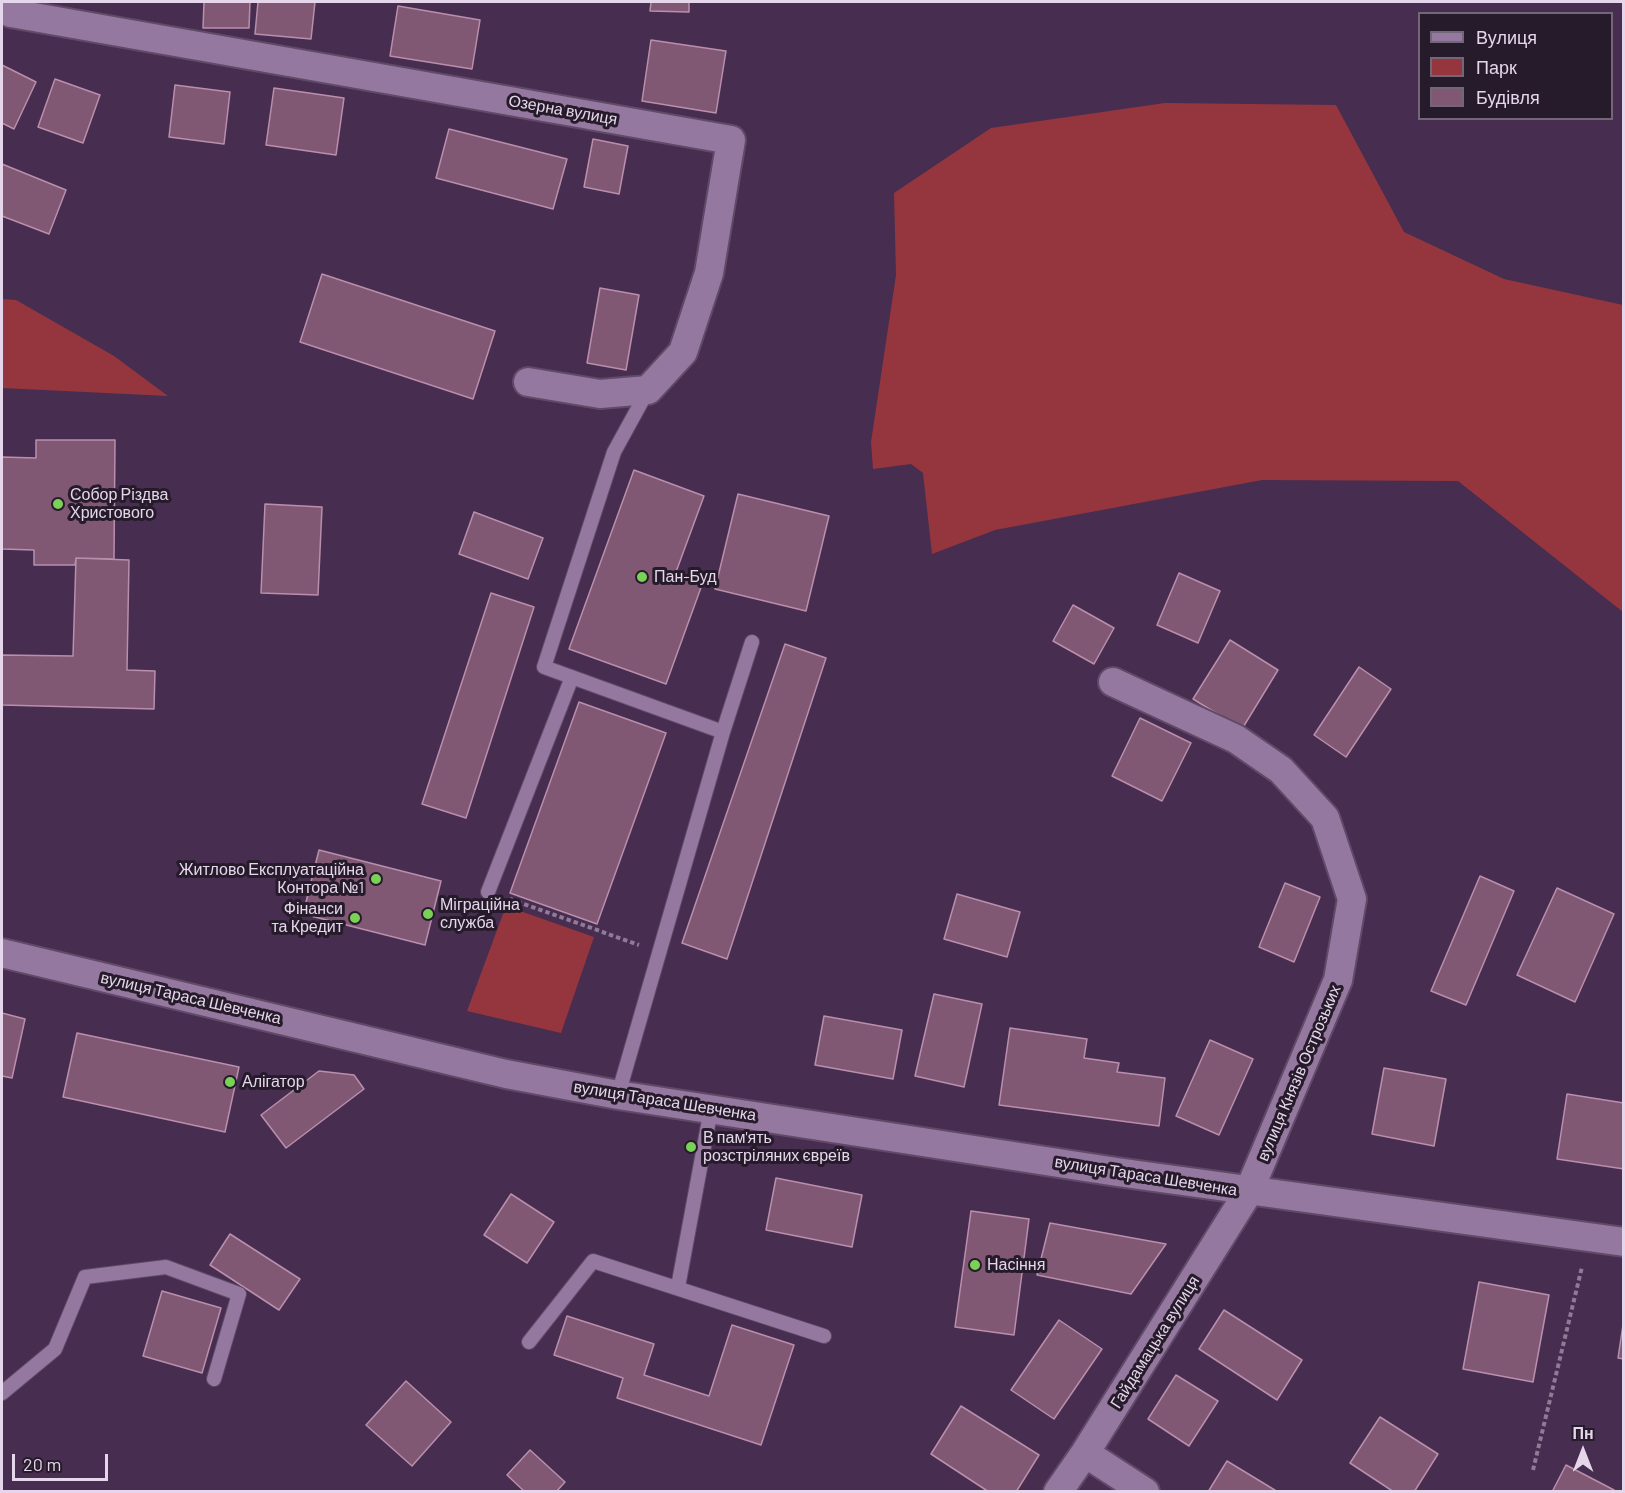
<!DOCTYPE html>
<html>
<head>
<meta charset="utf-8">
<style>
  body { margin:0 }
  #map { position:relative; width:1625px; height:1493px; overflow:hidden; background:#472d4f; font-family:Barlow,sans-serif }
  canvas { display:block }
  .frame { position:absolute; inset:0; border:3px solid #e6d6ec; pointer-events:none }
  .legend { position:absolute; left:1418px; top:12px; width:195px; height:108px; box-sizing:border-box; background:#261b2a; border:2px solid #736678; margin:0; padding:8px 10px; list-style:none; font-size:18px; color:#e6d6ec }
  .legend li { display:flex; align-items:center; gap:12px; height:30px }
  .legend b { width:30px; border:2px solid #736678 }
  .north { position:absolute; left:1553px; top:1421px; width:60px; height:60px; -webkit-text-stroke:4px #261b2a; paint-order:stroke; rotate:0deg; font-size:16px; font-weight:700; line-height:24px; text-align:center; color:#e6d6ec }
  .north::after { content:''; display:block; margin:auto; width:21px; height:27px; background:#e6d6ec; clip-path:polygon(50% 0,100% 100%,50% 72%,0 100%) }
  .scale { position:absolute; left:12px; top:1454px; width:96px; height:27px; box-sizing:border-box; border:3px solid #e6d6ec; border-top:0; padding-left:8px; font-size:18px; line-height:21px; white-space:nowrap; color:#e6d6ec; -webkit-text-stroke:4px #261b2a; paint-order:stroke }
</style>
</head>
<body>
<div id="map">
<canvas width="1625" height="1493"></canvas>
<div class="frame"></div>
<ul class="legend">
<li><b style="height:8px;background:#95789f"></b>Вулиця</li>
<li><b style="height:16px;background:#95363f"></b>Парк</li>
<li><b style="height:16px;background:#805874"></b>Будівля</li>
</ul>
<div class="north">Пн</div>
<div class="scale">20 m</div>
</div>
<script>
const g = document.querySelector('canvas').getContext('2d');
g.lineJoin = 'round';
function fillPath(path, color) {
  g.fillStyle = color;
  g.fill(path, 'evenodd');
}
function trace(path, color, width, dash) {
  g.strokeStyle = color;
  g.lineWidth = width;
  g.lineCap = dash ? 'butt' : 'round';
  g.setLineDash(dash || []);
  g.stroke(path);
}
function drawText(font, color, halo, rows, align = 'center') {
  g.font = font + ' Barlow,sans-serif';
  g.lineWidth = 6;
  g.setLineDash([]);
  g.textBaseline = 'middle';
  g.strokeStyle = halo;
  g.fillStyle = color;
  for (const [text, x, y, turn = 0] of rows) {
    g.save();
    g.translate(x, y);
    g.rotate((+turn || 0) * Math.PI / 180);
    g.textAlign = isNaN(turn) ? turn : align;
    if (halo) g.strokeText(text, 0, 0);
    g.fillText(text, 0, 0);
    g.restore();
  }
}
fillPath(new Path2D(`
  M1165,103L1336,105L1404,232L1504,279L1623,305V612L1458,481L1262,480L995,530L932,554L923,473L911,464L873,469L871,442L896,275L894,193L991,128Z
  M2,299L16,300L114,356L168,396L2,388Z
  M506,906L594,937L561,1033L467,1011Z`), '#95363f');
const building = new Path2D(`
  M204,2H250L249,28H203Z
  M258,2H315L311,39L255,34Z
  M651,2H689V12L650,11Z
  M398,6L480,20L472,69L390,56Z
  M651,40L726,51L716,113L642,101Z
  M2,65L36,82L14,129L2,123Z
  M55,79L100,95L83,143L38,127Z
  M175,85L230,92L224,144L169,137Z
  M274,88L344,98L336,155L266,145Z
  M449,129L567,159L553,209L436,178Z
  M593,139L628,146L619,194L584,187Z
  M2,164L66,190L49,234L2,216Z
  M322,274L495,331L473,399L300,342Z
  M600,288L639,295L626,370L587,363Z
  M36,440H115L114,559L76,558L75,565H34V550L2,549V457L36,458Z
  M634,470L704,496L676,572L703,582L666,684L569,649Z
  M738,494L829,516L806,611L715,589Z
  M265,504L322,507L318,595L261,593Z
  M474,512L543,538L528,579L459,554Z
  M76,558L129,560L127,670L155,671L154,709L2,705V655L73,656Z
  M1179,573L1220,591L1198,643L1157,625Z
  M491,593L534,607L466,818L422,804Z
  M1073,605L1114,628L1094,664L1053,641Z
  M1230,640L1278,670L1242,729L1193,699Z
  M785,644L826,658L727,959L682,943Z
  M1359,667L1391,689L1346,757L1314,735Z
  M579,702L666,733L597,924L510,893Z
  M1140,718L1191,743L1162,801L1112,776Z
  M319,850L441,881L425,945L303,914Z
  M1480,876L1514,891L1466,1005L1431,991Z
  M1285,883L1320,897L1294,962L1259,947Z
  M1557,888L1614,914L1575,1002L1517,975Z
  M957,894L1020,912L1007,957L944,939Z
  M934,994L982,1004L964,1087L915,1076Z
  M2,1013L25,1019L12,1078L2,1076Z
  M824,1016L902,1030L893,1079L815,1065Z
  M1010,1028L1087,1039L1084,1058L1119,1063L1117,1072L1165,1078L1159,1126L999,1105Z
  M77,1033L239,1067L225,1132L63,1097Z
  M1210,1040L1253,1059L1219,1135L1176,1116Z
  M1384,1068L1446,1079L1434,1146L1372,1134Z
  M319,1071L354,1075L364,1089L286,1148L261,1115Z
  M1567,1094L1624,1103V1169L1557,1159Z
  M776,1178L862,1195L852,1247L766,1230Z
  M511,1194L554,1222L527,1263L484,1235Z
  M971,1211L1029,1219L1014,1335L955,1327Z
  M1050,1223L1166,1244L1131,1294L1037,1275Z
  M230,1234L300,1279L279,1310L210,1265Z
  M1479,1282L1549,1295L1533,1382L1463,1369Z
  M162,1291L221,1308L202,1373L143,1356Z
  M1224,1310L1302,1360L1277,1400L1199,1349Z
  M567,1316L654,1344L644,1375L709,1396L732,1325L794,1345L761,1445L617,1398L623,1378L554,1355Z
  M1624,1318V1359L1618,1358Z
  M1059,1320L1102,1349L1054,1419L1011,1390Z
  M1176,1375L1218,1401L1189,1446L1148,1419Z
  M406,1381L451,1422L412,1466L366,1425Z
  M961,1406L1039,1455L1016,1492H989L931,1454Z
  M1380,1417L1438,1454L1414,1492H1394L1350,1463Z
  M530,1450L565,1482L556,1492H525L507,1475Z
  M1227,1461L1278,1492H1208Z
  M1566,1465L1614,1490L1613,1492H1552Z`);
fillPath(building, '#805874');
trace(building, '#ba8fad', 1.5);
const lane = new Path2D(`
  M648,390L614,452L544,667L723,732
  M488,892L572,677
  M618,1095L723,732L752,642
  M678,1287L711,1109
  M529,1342L593,1261L824,1336
  M2,1393L55,1349L85,1277L166,1267L239,1294L214,1379`);
const street = new Path2D(`
  M11,13L731,140L709,273L683,352L648,390L600,394L528,382
  M2,953L506,1074L618,1095L1117,1172L1624,1242
  M1085,1453L1145,1492
  M1058,1492L1085,1453L1249,1191L1338,980L1352,899L1325,818L1281,770L1236,739L1113,682`);
trace(lane, '#604a68', 16);
trace(street, '#604a68', 32);
trace(new Path2D(`
  M510,899L639,945
  M1533,1470L1582,1267`), '#907a97', 4, [4.5, 3]);
trace(lane, '#95789f', 14);
trace(street, '#95789f', 28);
for (const [x, y, r, color] of [
  [58,504,6,"#7ad157"],
  [642,577,6,"#7ad157"],
  [376,879,6,"#7ad157"],
  [428,914,6,"#7ad157"],
  [355,918,6,"#7ad157"],
  [230,1082,6,"#7ad157"],
  [691,1147,6,"#7ad157"],
  [975,1265,6,"#7ad157"]
]) {
  const dot = new Path2D();
  dot.arc(x, y, r, 0, 2 * Math.PI);
  g.fillStyle = color;
  g.fill(dot);
  trace(dot, '#261b2a', 2);
}
drawText('16px', '#e6d6ec', '#261b2a', [
  ["Озерна вулиця",563,110,10],
  ["вулиця Тараса Шевченка",191,998,13],
  ["вулиця Князів Острозьких",1299,1073,-67],
  ["вулиця Тараса Шевченка",665,1101,9],
  ["вулиця Тараса Шевченка",1146,1176,9],
  ["Гайдамацька вулиця",1155,1342,-58]
]);
drawText('16px', '#e6d6ec', '#261b2a', [
  ["Собор Різдва",70,495],
  ["Христового",70,513],
  ["Пан-Буд",654,577],
  ["Житлово Експлуатаційна",364,870,"right"],
  ["Контора №1",364,888,"right"],
  ["Міграційна",440,905],
  ["служба",440,923],
  ["Фінанси",343,909,"right"],
  ["та Кредит",343,927,"right"],
  ["Алігатор",242,1082],
  ["В пам'ять",703,1138],
  ["розстріляних євреїв",703,1156],
  ["Насіння",987,1265]
], 'left');
</script>
</body>
</html>
